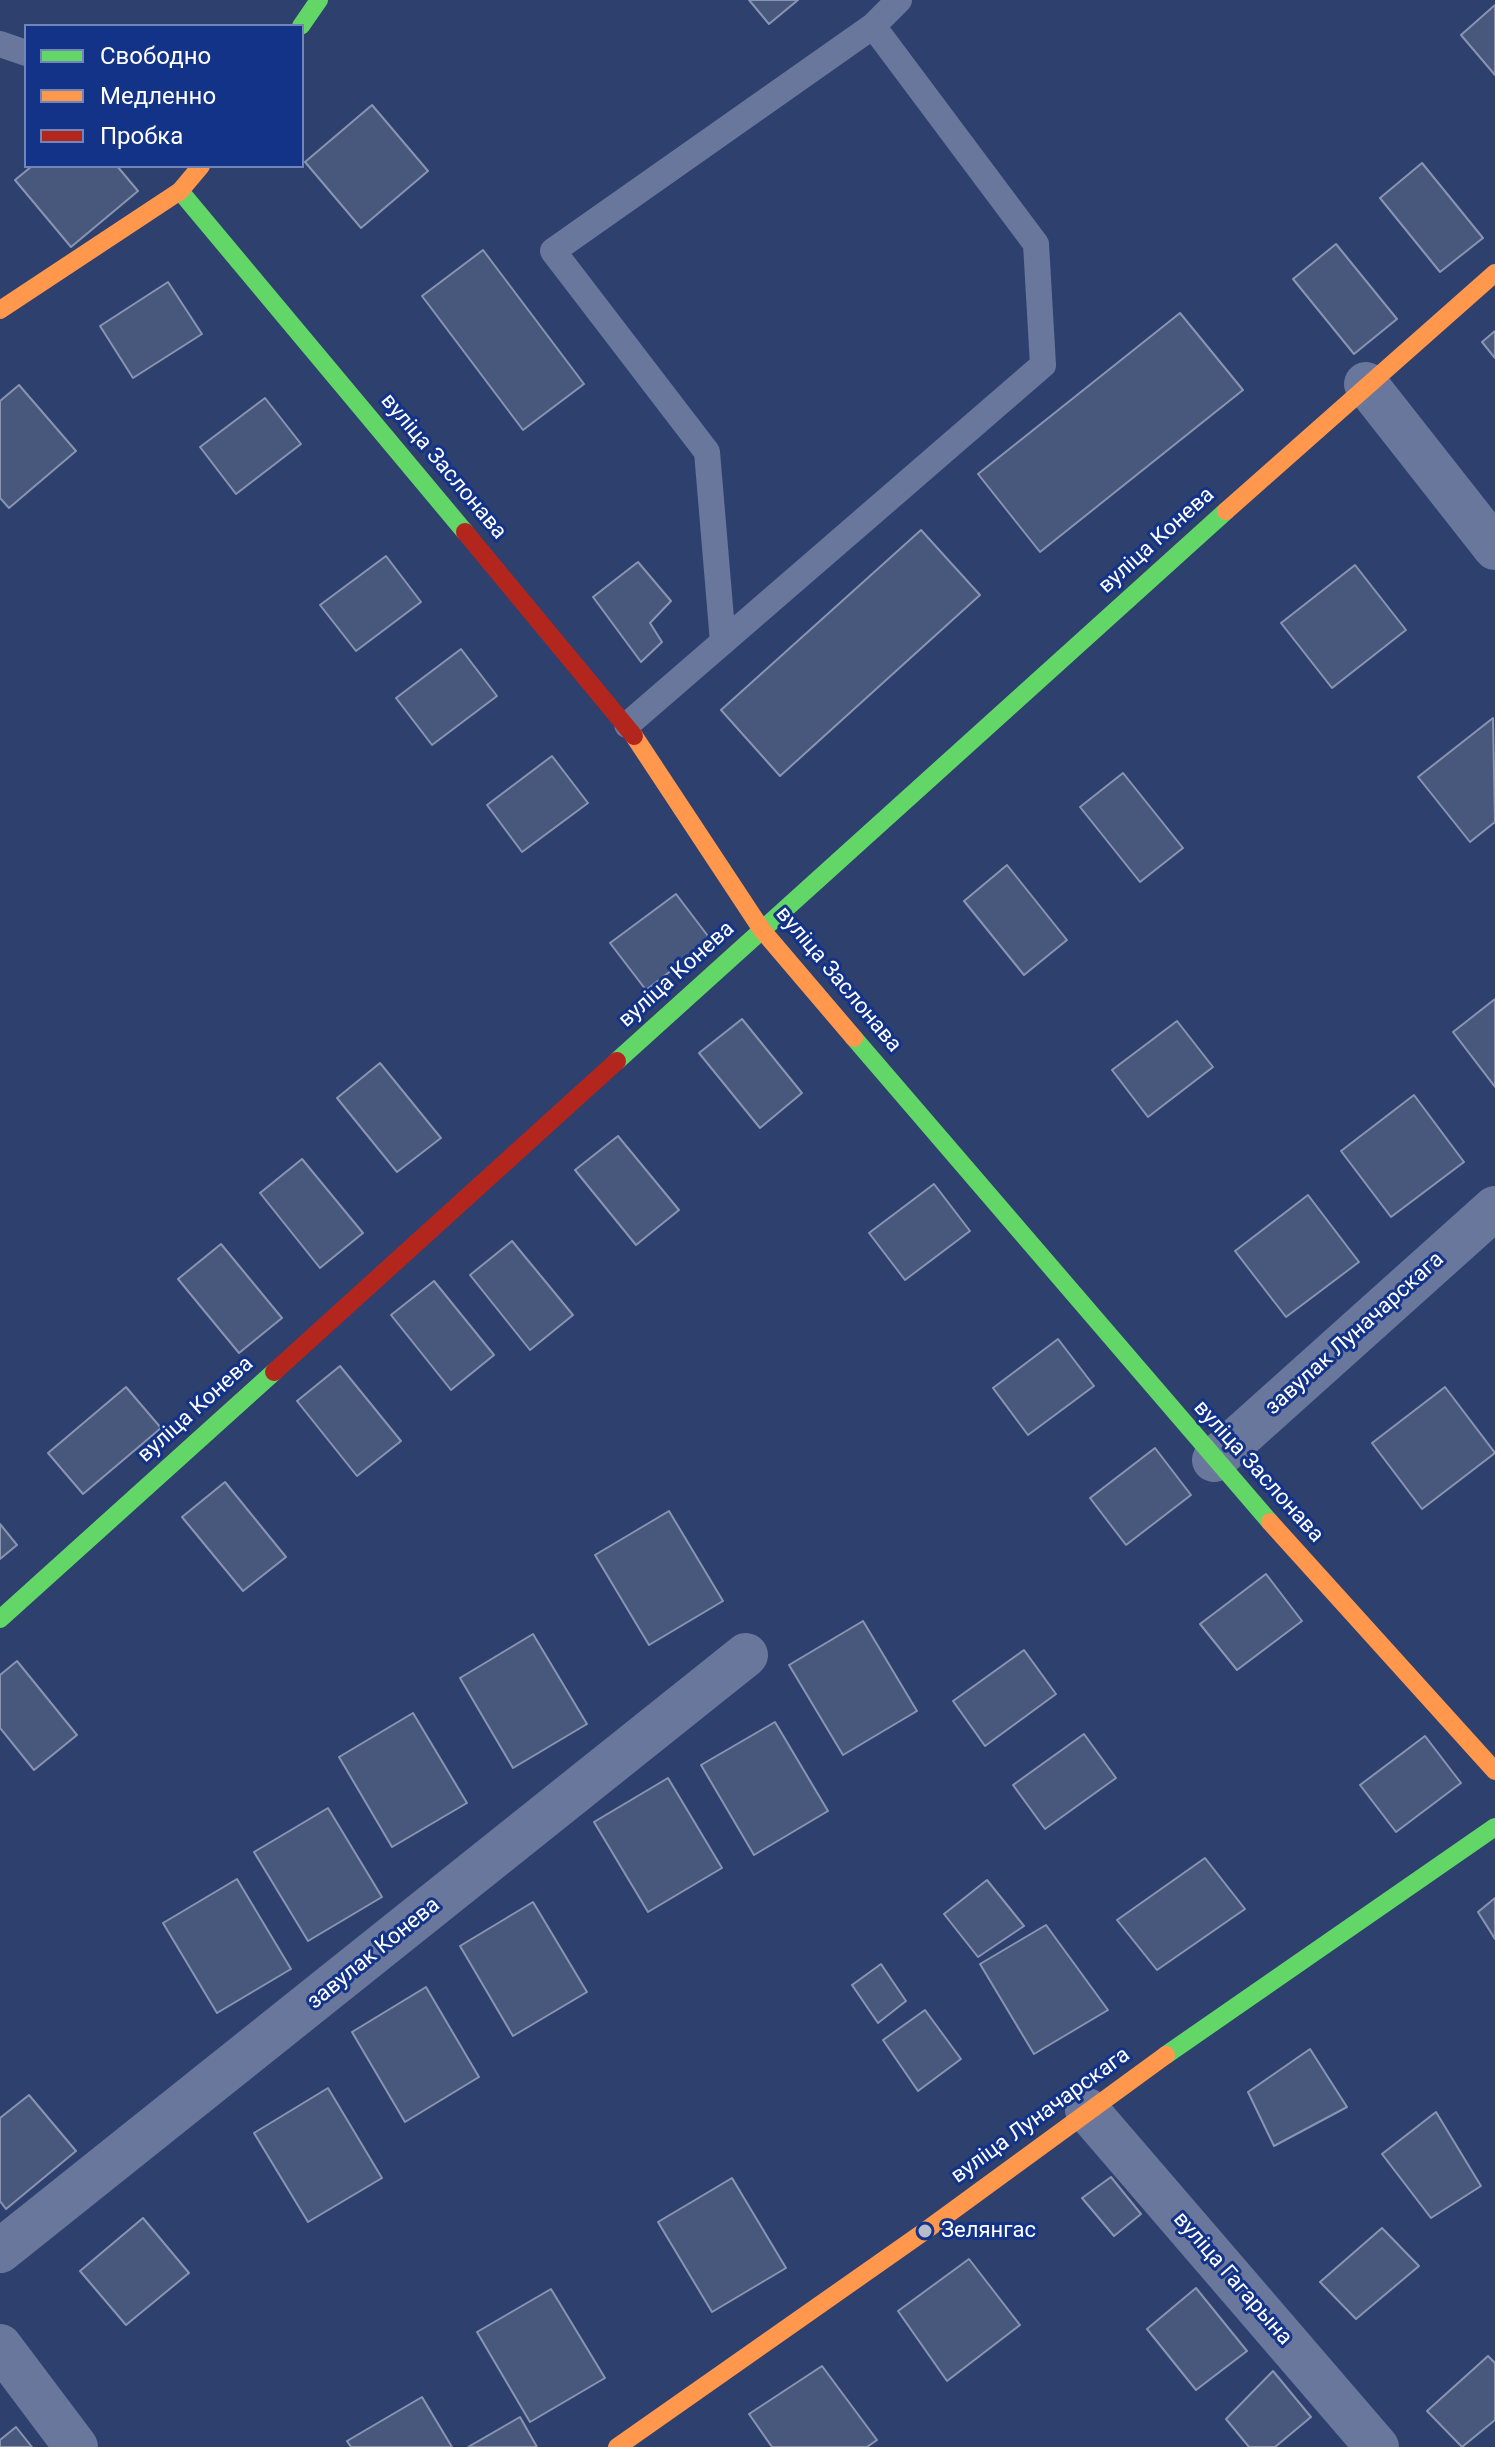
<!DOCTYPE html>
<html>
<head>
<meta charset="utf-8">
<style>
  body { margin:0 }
  #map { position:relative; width:1495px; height:2447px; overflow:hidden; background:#2e406e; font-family:Roboto,sans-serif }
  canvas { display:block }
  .legend { position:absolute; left:24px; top:24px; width:280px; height:144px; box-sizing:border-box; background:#133389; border:2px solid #7185b8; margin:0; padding:10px 14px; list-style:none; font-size:24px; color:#fff }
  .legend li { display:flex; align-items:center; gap:16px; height:40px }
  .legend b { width:40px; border:2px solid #7185b8 }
</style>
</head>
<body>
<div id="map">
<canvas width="1495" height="2447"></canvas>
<ul class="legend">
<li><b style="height:10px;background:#63d668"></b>Свободно</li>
<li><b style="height:10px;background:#ff974d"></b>Медленно</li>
<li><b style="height:10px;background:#b3261e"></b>Пробка</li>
</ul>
</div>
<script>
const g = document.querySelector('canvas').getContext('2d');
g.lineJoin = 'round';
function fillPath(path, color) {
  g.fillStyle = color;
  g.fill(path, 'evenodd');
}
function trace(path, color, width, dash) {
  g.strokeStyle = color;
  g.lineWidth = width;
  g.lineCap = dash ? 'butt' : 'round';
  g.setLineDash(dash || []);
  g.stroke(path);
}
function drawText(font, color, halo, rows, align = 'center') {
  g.font = font + ' Roboto,sans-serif';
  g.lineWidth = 6;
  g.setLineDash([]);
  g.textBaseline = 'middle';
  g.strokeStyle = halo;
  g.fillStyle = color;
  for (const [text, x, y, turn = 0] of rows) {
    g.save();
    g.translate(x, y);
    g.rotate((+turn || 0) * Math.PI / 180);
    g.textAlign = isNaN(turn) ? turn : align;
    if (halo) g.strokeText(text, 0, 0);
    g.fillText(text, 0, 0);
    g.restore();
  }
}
const building = new Path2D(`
  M749,0H798L769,24Z
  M1495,5V75L1461,35Z
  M372,105L428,171L361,228L305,162Z
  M1422,163L1483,238L1440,272L1380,198Z
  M32,166H117L138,191L71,247L15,180Z
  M1336,244L1397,319L1354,354L1293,279Z
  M483,250L584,384L523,430L422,296Z
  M168,282L202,334L133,378L100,326Z
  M1180,313L1243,390L1040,552L978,474Z
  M1495,331V358L1482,342Z
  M19,385L76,451L9,508L0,498V401Z
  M265,398L301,444L236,494L200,447Z
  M921,530L980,595L780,776L721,710Z
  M386,556L421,602L356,651L320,605Z
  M638,562L671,601L650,623L662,642L641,662L593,597Z
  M1355,565L1406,630L1332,688L1281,623Z
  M461,649L497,696L432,745L396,698Z
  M1493,718L1495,822L1470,842L1418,777Z
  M552,756L588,803L522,852L487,805Z
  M1123,773L1183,848L1140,882L1080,807Z
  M1007,865L1067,940L1024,975L964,901Z
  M676,894L711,940L646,990L610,943Z
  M1495,999V1087L1453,1032Z
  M742,1019L802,1093L760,1128L699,1053Z
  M1177,1021L1213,1067L1148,1117L1112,1070Z
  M380,1063L441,1138L397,1172L337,1098Z
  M1414,1095L1464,1162L1391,1217L1341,1151Z
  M618,1136L679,1210L636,1245L575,1170Z
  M302,1159L363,1233L320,1268L260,1193Z
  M934,1184L970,1231L905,1280L869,1233Z
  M1308,1195L1359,1262L1286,1317L1235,1251Z
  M512,1241L573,1315L530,1350L470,1275Z
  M221,1244L282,1318L239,1353L178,1279Z
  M434,1281L494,1355L451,1390L391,1315Z
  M1058,1339L1094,1386L1028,1435L993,1388Z
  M340,1366L401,1441L357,1476L297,1401Z
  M126,1387L161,1428L83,1494L48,1453Z
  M1445,1387L1495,1453L1422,1509L1372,1443Z
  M1155,1448L1191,1495L1126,1545L1090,1498Z
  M225,1482L286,1557L243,1591L182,1517Z
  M669,1511L723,1601L649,1645L595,1555Z
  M0,1524L17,1545L0,1559Z
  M1266,1574L1302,1621L1237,1670L1200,1624Z
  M863,1621L917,1711L843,1755L789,1665Z
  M533,1634L587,1724L513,1768L460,1678Z
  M1024,1650L1056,1694L985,1746L953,1701Z
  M17,1661L77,1735L34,1770L0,1728V1675Z
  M413,1713L467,1803L392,1847L339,1757Z
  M775,1722L828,1811L754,1855L701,1765Z
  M1084,1734L1116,1778L1045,1829L1013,1785Z
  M1425,1736L1461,1783L1396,1832L1360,1785Z
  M668,1778L722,1868L648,1912L594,1822Z
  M328,1808L382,1897L308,1941L254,1852Z
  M1205,1858L1245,1909L1157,1970L1117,1920Z
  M237,1879L291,1969L217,2013L163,1923Z
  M987,1880L1024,1926L978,1957L944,1914Z
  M1495,1898V1939L1478,1912Z
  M533,1902L587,1992L513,2036L460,1946Z
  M1046,1925L1108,2010L1034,2054L980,1964Z
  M881,1964L906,2001L878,2023L852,1985Z
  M426,1987L479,2077L405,2122L352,2032Z
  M925,2010L961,2059L918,2091L883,2040Z
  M1310,2049L1347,2107L1274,2146L1248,2092Z
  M328,2088L382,2178L308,2222L254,2133Z
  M29,2095L76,2151L6,2209L0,2201V2118Z
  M1436,2112L1481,2186L1431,2218L1382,2154Z
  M1111,2177L1141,2214L1114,2236L1082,2198Z
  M732,2178L786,2268L712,2312L658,2222Z
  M143,2218L189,2273L126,2325L80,2271Z
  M1382,2228L1419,2266L1356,2319L1320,2282Z
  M969,2259L1020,2325L947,2381L898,2311Z
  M1196,2288L1247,2351L1196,2390L1147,2329Z
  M551,2289L605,2378L530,2422L477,2332Z
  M1488,2356L1495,2363V2420L1462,2447L1427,2411Z
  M822,2366L877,2440L867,2447H772L749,2414Z
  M1273,2371L1311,2417L1275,2447H1249L1226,2419Z
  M422,2397L452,2447H351L347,2441Z
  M520,2417L537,2447H468Z
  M16,2427L32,2447H0V2440Z`);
fillPath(building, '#48587d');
trace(building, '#8994b1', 2);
trace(new Path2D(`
  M0,44L26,53
  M723,642L707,452L553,251L873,26
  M627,725L1043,365L1036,244L873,26L899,0`), '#6a779c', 26);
trace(new Path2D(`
  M1366,384L1495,548
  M1214,1460L1495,1208
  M1087,2110L1377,2447
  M0,2251L746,1655
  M0,2346L76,2447`), '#6a779c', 44);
trace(new Path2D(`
  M301,26L319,0
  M180,191L465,532
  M854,1038L1270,1522
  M617,1061L1226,511
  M0,1619L274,1372
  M1166,2055L1495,1827`), '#63d668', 18);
trace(new Path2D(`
  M0,310L180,191L201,166
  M1226,511L1495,273
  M634,736L762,930L854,1038
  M1270,1522L1495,1771
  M617,2447L925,2231L1166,2055`), '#ff974d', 18);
trace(new Path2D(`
  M465,532L634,736
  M274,1372L617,1061`), '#b3261e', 18);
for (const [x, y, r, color] of [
  [925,2231,8,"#b6bccc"]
]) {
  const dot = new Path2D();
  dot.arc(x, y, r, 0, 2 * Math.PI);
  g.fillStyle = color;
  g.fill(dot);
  trace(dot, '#133389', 3);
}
drawText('22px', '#fff', '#133389', [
  ["вуліца Заслонава",443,467,50],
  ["вуліца Конева",1157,541,-42],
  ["вуліца Конева",677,975,-42],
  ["вуліца Заслонава",838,980,50],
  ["завулак Луначарскага",1355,1334,-42],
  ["вуліца Конева",196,1410,-42],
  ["вуліца Заслонава",1258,1472,48],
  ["завулак Конева",374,1954,-39],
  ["вуліца Луначарскага",1041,2116,-36],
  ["вуліца Гагарына",1232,2279,49]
]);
drawText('22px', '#fff', '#133389', [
  ["Зелянгас",941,2231]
], 'left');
</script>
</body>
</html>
